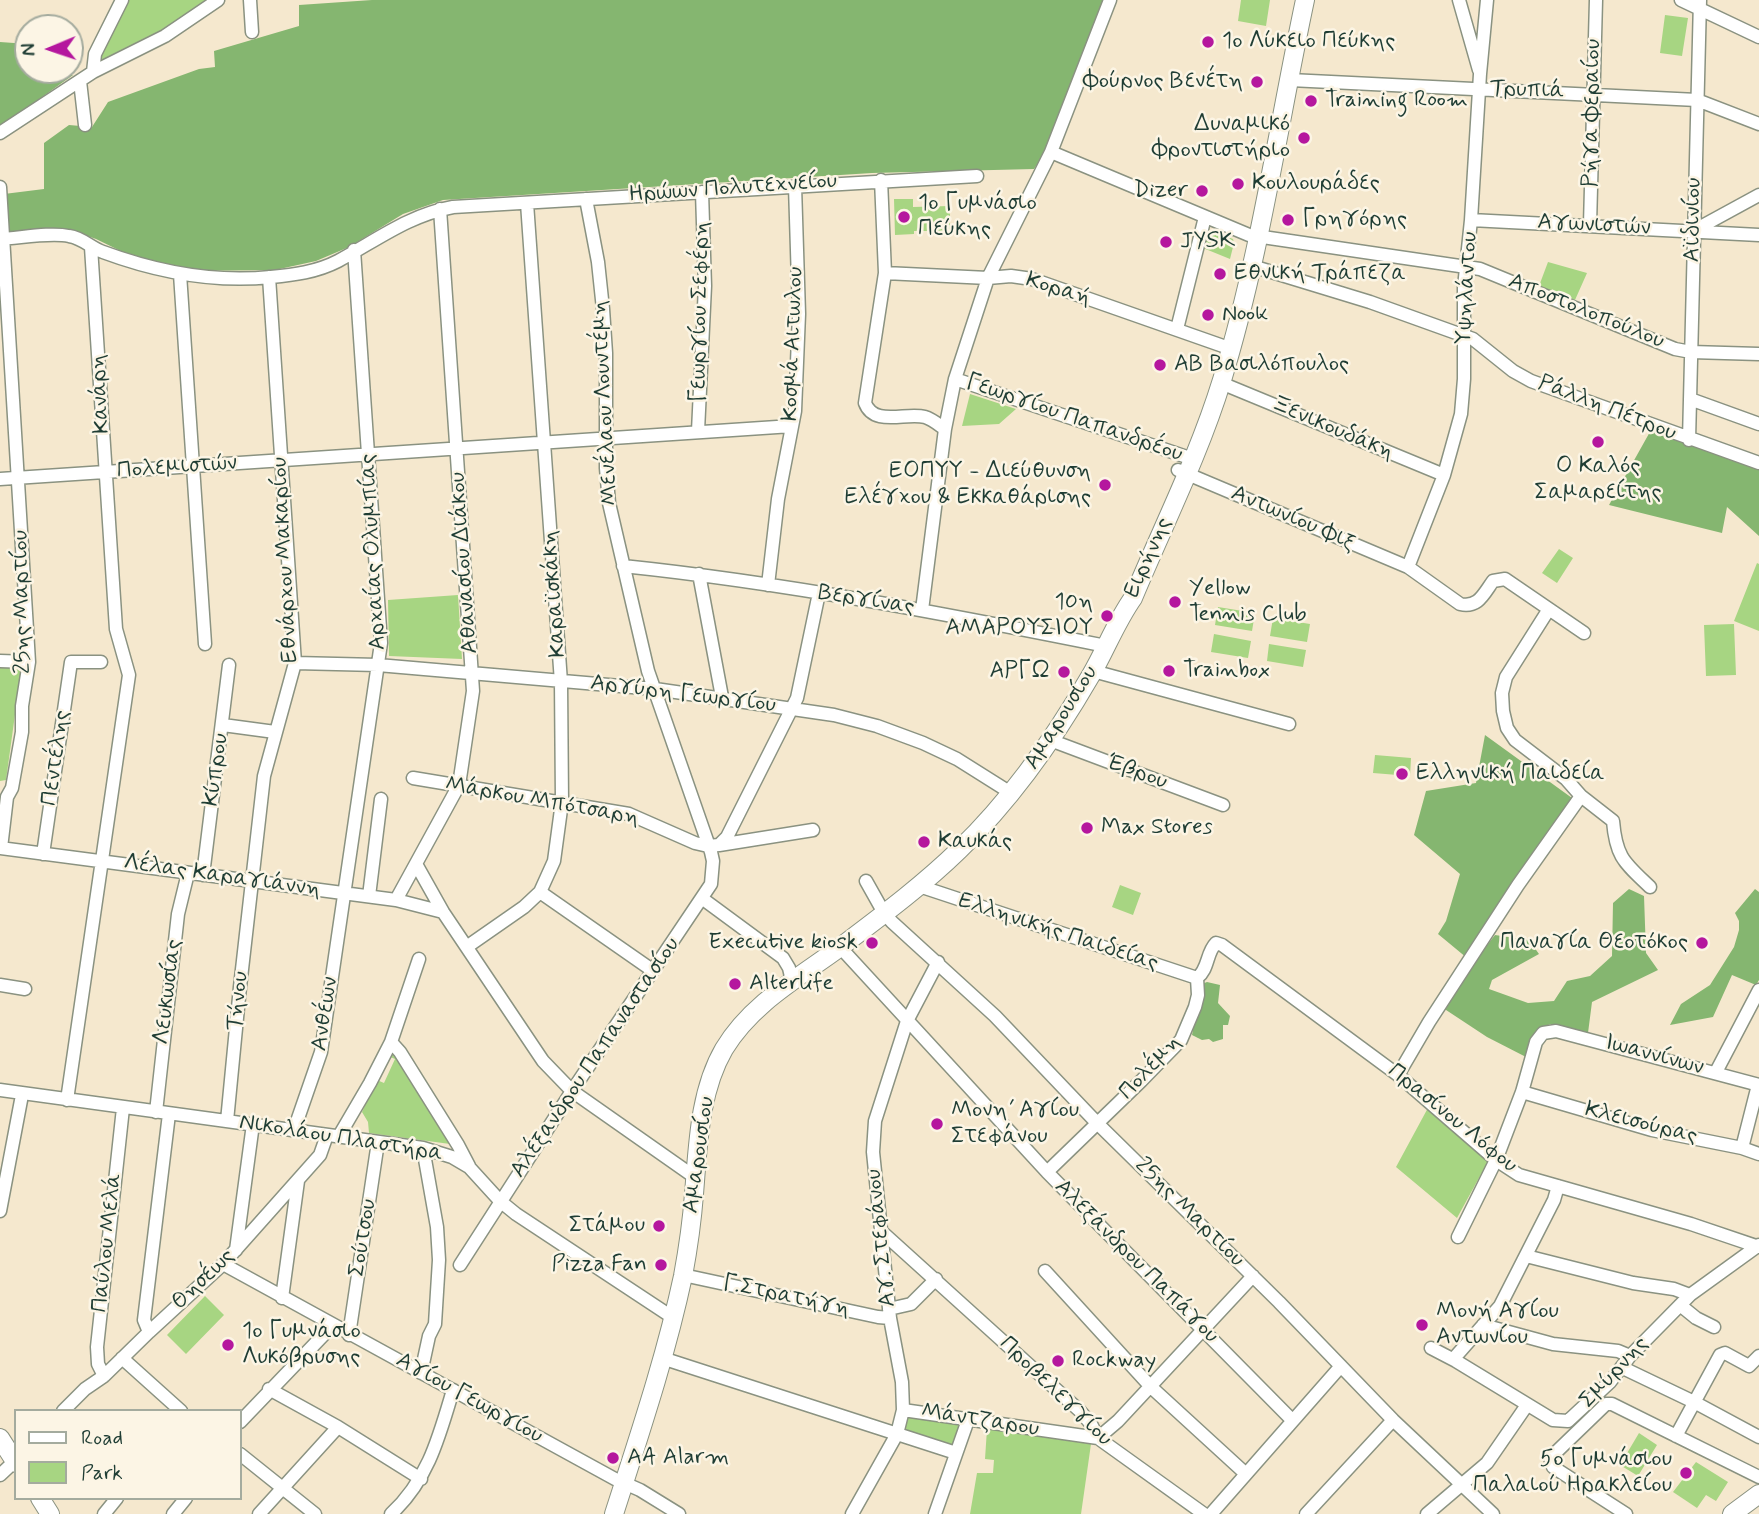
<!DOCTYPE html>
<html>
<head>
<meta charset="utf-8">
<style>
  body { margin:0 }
  #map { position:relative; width:1759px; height:1514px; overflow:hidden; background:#f5e8ce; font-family:Mynerve,sans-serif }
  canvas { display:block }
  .legend { position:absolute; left:14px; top:1409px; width:228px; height:91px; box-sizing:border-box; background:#fcf5e5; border:2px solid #a4ab9e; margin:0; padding:9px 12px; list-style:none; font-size:21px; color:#1f3d34 }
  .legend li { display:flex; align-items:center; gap:14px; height:35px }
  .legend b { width:35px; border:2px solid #a4ab9e }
  .north { position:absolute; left:14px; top:14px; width:70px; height:70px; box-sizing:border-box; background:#fcf5e5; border:2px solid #a4ab9e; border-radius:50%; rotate:268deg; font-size:19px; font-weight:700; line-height:28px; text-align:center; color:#1f3d34 }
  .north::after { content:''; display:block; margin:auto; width:24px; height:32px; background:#b5179e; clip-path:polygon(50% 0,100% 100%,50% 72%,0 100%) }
</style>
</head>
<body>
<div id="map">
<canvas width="1759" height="1514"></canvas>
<ul class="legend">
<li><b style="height:9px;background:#fff"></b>Road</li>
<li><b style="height:19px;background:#a7d582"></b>Park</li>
</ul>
<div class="north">N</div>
</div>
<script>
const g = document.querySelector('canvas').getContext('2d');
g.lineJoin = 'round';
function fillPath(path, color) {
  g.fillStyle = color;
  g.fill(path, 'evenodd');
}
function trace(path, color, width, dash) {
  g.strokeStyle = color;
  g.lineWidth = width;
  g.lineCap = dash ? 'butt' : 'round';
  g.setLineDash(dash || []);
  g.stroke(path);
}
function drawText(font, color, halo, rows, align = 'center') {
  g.font = font + ' Mynerve,sans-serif';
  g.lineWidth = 5;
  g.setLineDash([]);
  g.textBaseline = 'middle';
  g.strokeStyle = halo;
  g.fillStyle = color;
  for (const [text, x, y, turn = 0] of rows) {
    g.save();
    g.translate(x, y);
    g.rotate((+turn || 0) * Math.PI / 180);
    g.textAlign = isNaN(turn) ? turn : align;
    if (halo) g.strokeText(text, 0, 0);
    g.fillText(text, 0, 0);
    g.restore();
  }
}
fillPath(new Path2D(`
  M127,0H209L164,34L103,61L100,59L99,53Z
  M1241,0H1270L1266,26L1238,21Z
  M1665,15L1688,18L1682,56L1660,53Z
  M894,199H913V207L950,206V231H914V234L895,235Z
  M1210,230L1233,239L1234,243L1230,259L1203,248L1207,232Z
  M1548,262L1587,273L1575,300L1539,286Z
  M970,394L1016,409L999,424L962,426Z
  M1559,549L1573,558L1557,583L1542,573Z
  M1757,563L1759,564V631L1734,621Z
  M458,595L462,659L389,656L388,600Z
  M1218,607L1255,613L1252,631L1215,625Z
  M1273,618L1310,624L1307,642L1270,636Z
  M1734,624L1736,675L1706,676L1704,625Z
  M1214,634L1251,641L1248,658L1211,652Z
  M1269,644L1306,650L1303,667L1267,661Z
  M0,665L25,666L17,700L6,780L0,781Z
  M1375,755L1411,758L1410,776L1373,773Z
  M1120,885L1141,893L1133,915L1112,907Z
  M393,1052L450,1144L369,1133L368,1122L362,1112L377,1080L384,1083L395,1059L388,1056Z
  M1429,1106L1491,1156L1457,1218L1396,1167Z
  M205,1296L224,1315L186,1354L167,1335Z
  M907,1416L962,1425L954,1447L904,1432Z
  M987,1429L1091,1444L1081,1514H970L977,1473H993L994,1460L985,1459Z
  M1639,1433L1657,1445L1638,1476L1620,1465Z
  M1696,1462L1728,1482L1716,1501L1706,1495L1697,1508L1673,1492Z`), '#a7d582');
fillPath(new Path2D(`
  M372,0H1103L1049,147L1034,169L872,173L443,200L403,214L349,247L316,261L275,270L187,271L133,257L96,239L70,230L5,235L4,194L44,189V143L69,125L92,127L108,102L199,69L215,67L214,51L299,26V5Z
  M0,42L28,44V70L73,75L0,127Z
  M1651,430L1759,470V536L1727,507L1722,533L1609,505Z
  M1485,735L1572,798L1467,958L1438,934L1446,921L1460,874L1414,835L1426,791L1476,783Z
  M1629,889L1644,896L1646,953L1658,970L1592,1002L1588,1033L1551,1024C1535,1029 1532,1043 1526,1057L1487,1037L1443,1008L1473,963L1495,935L1529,940L1539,954L1492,980L1489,989L1528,1003L1554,1001L1567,981L1590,976L1612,956L1613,903Z
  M1755,889L1759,892V980L1756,985L1732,975L1713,1017L1670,1025L1681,1004L1710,985L1734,947L1739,930V921L1735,913Z
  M1207,982L1220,985L1218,1003L1230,1016L1228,1025H1223V1039L1213,1042L1209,1039L1202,1040L1192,1035L1202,984Z`), '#85b670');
const minor = new Path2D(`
  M250,0L252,32
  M1459,0L1479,70
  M1681,0L1759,37
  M93,72L95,54L122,0
  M1290,80L1697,100L1759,124
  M80,81L85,125
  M0,133L93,72L165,36L218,0
  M1051,152L1249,235L1480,269L1675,349L1691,352L1759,354
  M881,180L885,273L865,403C874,427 906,412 925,417C932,419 939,425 945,429L922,610
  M0,187L29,662L22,706V732L12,788L7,797L1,848
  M1471,220L1759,235
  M1590,225L1596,0
  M1693,231L1759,195
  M0,239C20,238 50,232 69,236C83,238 91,248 103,252C157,272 213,283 271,277C293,275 317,272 338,261C377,240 409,215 453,207L977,176
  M1252,266L1370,302L1473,339L1513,371L1531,381L1759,463
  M885,273L988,278L1011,276L1032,279L1223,346
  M180,274L205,644
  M1177,329L1205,217
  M955,379L1193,459
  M1221,383L1444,475
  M1690,399L1759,424
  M945,429L955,379L988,278L1051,152L1110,0
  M698,431L705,286L702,192
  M1689,440L1700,0
  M1178,470L1408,567L1460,604C1478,608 1483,595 1493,581L1505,579L1584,633
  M0,479L792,426
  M623,566C786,583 946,614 1106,646
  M1408,567L1444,475L1461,414L1464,379V287L1471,220L1480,74L1487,0
  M699,574L722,697
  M768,585L778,499L795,411L799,314L795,186
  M0,661L29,662
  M295,663L378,665L655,689L834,715L877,726L923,743L957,759L1011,793
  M1093,671L1289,724
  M223,725L275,732
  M1050,740L1223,805
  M413,778L629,814L695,843L708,846L719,845L727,837L797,698L819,593
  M1581,796L1613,821C1616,858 1625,863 1650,887
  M719,845L813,830
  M0,848L396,900L443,912
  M43,854L71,662H101
  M416,864L443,912L543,1061L572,1091L696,1178
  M203,875L229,665
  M866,881L884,913L892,922L995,1016L1097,1123L1279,1302L1393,1420L1493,1514
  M919,886L1197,978
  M540,892L652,970
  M369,896L381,799
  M703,899L783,958L789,968L792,981
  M396,900L459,785L473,691L440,209
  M468,946L524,907L540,892L554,861L562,802L561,682L527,203
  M840,947L1047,1172L1292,1420
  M0,985L25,989
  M391,1042L400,1052L458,1145L469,1166
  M1716,1072L1759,990
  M1398,1075L1429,1022L1518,885L1581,796L1566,779L1515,740L1507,728L1503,711L1502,693L1506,677L1549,609
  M0,1090L423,1148L452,1157L469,1167L500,1201L516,1214L672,1317
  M1522,1092L1652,1130L1742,1148L1759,1154
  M67,1100L129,675L116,629L91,247
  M156,1112L178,914L188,873
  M227,1121L240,987L264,776L295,663L269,277
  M294,1130L321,1052L381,643L354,250
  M339,1136L370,1083L391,1042L419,959
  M1742,1148L1758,1085
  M1047,1172L1141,1081L1181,1040L1195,1007L1198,995L1197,978C1209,969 1206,953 1216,943L1222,945L1398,1075L1496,1160L1519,1175L1691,1224L1759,1247
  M1558,1186L1554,1200L1500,1306L1456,1356V1361L1553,1420L1568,1421L1610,1382L1630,1356L1690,1295L1759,1245
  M0,1211L22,1095
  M882,1232L1080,1411L1091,1424L1098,1438L1204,1514
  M1458,1237L1496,1160L1522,1092L1536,1042L1543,1033L1556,1031L1759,1085
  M236,1250L253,1124
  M1526,1256L1633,1283L1674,1289L1690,1295
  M223,1264L615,1479L640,1490L679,1514
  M460,1265L572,1091L711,884L713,861L711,852L648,671L609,503L606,468V353L603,309L598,262L586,199
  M1045,1271L1151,1387L1246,1474
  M683,1275L878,1317L890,1318
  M282,1298L298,1181
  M1680,1305L1696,1318L1714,1327
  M889,1309L911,1304L936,1279
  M1483,1325L1553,1344L1618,1351L1630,1356
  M149,1332L144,1320L169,1114
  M349,1335L378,1142
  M1431,1348L1456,1361
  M122,1358L181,1411
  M662,1358L956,1453
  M1623,1368L1694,1402L1759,1437
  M421,1373L429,1336L435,1324L439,1260L437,1227L423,1148
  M104,1376L98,1364L97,1347L123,1108
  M269,1389L338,1427L421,1479
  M903,1410L1098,1438
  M63,1411L85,1389L104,1376L149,1332L223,1264L320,1155L327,1135
  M240,1422L333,1325
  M1676,1436L1720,1355L1725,1353L1749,1366L1759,1356
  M1098,1438L1118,1421L1253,1276
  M240,1454L315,1514
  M0,1475L16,1460
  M104,1514L117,1498
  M173,1514L186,1498
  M259,1514L338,1427
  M391,1514C428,1480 439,1437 453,1390
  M852,1514L897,1434L903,1410L902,1382L890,1318L873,1152L875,1121L907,1021L938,962
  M935,1514L968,1420
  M1211,1514L1341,1366
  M1306,1514L1393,1420
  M1427,1514L1487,1463L1527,1405
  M1626,1514L1553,1467L1550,1458L1606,1404H1612L1759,1477`);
const secondary = new Path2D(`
  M0,1438L16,1463
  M40,1498L50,1514
  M614,1514C639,1436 666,1356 683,1276C688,1249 692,1221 694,1194C698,1146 699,1092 724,1049C751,1004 798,978 839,948C880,917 922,886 959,850C1012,799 1054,739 1091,675C1106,649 1116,622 1133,598C1163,526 1199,455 1222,380C1260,256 1278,127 1305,0
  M1732,1514L1759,1494`);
trace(minor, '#8a9281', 15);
trace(secondary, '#8a9281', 20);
trace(minor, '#fff', 12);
trace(secondary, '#fff', 18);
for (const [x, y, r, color] of [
  [1208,42,7,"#b5179e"],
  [1257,82,7,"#b5179e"],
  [1311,101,7,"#b5179e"],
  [1304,138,7,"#b5179e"],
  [1238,184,7,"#b5179e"],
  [1202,191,7,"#b5179e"],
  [904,217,7,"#b5179e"],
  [1288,220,7,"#b5179e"],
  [1166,242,7,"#b5179e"],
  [1220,274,7,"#b5179e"],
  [1208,315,7,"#b5179e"],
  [1160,365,7,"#b5179e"],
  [1598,442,7,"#b5179e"],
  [1105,485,7,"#b5179e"],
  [1175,602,7,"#b5179e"],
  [1107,616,7,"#b5179e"],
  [1169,671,7,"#b5179e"],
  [1064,672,7,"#b5179e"],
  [1402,774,7,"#b5179e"],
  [1087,828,7,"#b5179e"],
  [924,842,7,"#b5179e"],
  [872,943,7,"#b5179e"],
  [1702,943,7,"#b5179e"],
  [735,984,7,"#b5179e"],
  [937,1124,7,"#b5179e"],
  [659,1226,7,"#b5179e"],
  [661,1265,7,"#b5179e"],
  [1422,1325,7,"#b5179e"],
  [228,1345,7,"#b5179e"],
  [1058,1361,7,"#b5179e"],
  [613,1458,7,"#b5179e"],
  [1686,1473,7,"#b5179e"]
]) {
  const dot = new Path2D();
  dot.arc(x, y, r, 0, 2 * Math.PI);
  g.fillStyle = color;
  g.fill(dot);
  trace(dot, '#fcf5e5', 2.5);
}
drawText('23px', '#1f3d34', '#fcf5e5', [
  ["1ο Λύκειο Πεύκης",1222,42],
  ["Φούρνος Βενέτη",1243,82,"right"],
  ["Training Room",1325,101],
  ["Δυναμικό",1290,125,"right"],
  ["Φροντιστήριο",1290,151,"right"],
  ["Κουλουράδες",1252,184],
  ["Dizer",1188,191,"right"],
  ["1ο Γυμνάσιο",918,204],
  ["Πεύκης",918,230],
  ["Γρηγόρης",1302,220],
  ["JYSK",1180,242],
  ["Εθνική Τράπεζα",1234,274],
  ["Nook",1222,315],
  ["ΑΒ Βασιλόπουλος",1174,365],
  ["Ο Καλός",1598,467,"center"],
  ["Σαμαρείτης",1598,493,"center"],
  ["ΕΟΠΥΥ - Διεύθυνση",1091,472,"right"],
  ["Ελέγχου & Εκκαθάρισης",1091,498,"right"],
  ["Yellow",1189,589],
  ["Tennis Club",1189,615],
  ["10η",1093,603,"right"],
  ["ΑΜΑΡΟΥΣΙΟΥ",1093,629,"right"],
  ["Trainbox",1183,671],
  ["ΑΡΓΩ",1050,672,"right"],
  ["Ελληνική Παιδεία",1416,774],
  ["Max Stores",1101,828],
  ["Καυκάς",938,842],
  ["Executive kiosk",858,943,"right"],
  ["Παναγία Θεοτόκος",1688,943,"right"],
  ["Alterlife",749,984],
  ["Μονη΄Αγίου",951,1111],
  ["Στεφάνου",951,1137],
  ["Στάμου",645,1226,"right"],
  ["Pizza Fan",647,1265,"right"],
  ["Μονή Αγίου",1436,1312],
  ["Αντωνίου",1436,1338],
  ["1ο Γυμνάσιο",242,1332],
  ["Λυκόβρυσης",242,1358],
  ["Rockway",1072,1361],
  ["AA Alarm",627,1458],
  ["5ο Γυμνάσιου",1672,1460,"right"],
  ["Παλαιού Ηρακλείου",1672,1486,"right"]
], 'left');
drawText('23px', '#1f3d34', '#fcf5e5', [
  ["Τρυπιά",1527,91,2],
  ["Ρήγα Φεραίου",1593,113,-89],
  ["Ηρώων Πολυτεχνείου",733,189,-4],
  ["Αϊδινίου",1694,220,-89],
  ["Αγωνιστών",1594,226,3],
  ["Υψηλάντου",1468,288,-87],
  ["Κοραή",1058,290,17],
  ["Γεωργίου Σεφέρη",701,312,-89],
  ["Αποστολοπούλου",1586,312,22],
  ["Κοσμά Αιτωλου",794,344,-88],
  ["Κανάρη",101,394,-93],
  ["Μενέλαου Λουντέμη",606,403,-93],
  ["Ράλλη Πέτρου",1607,409,21],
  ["Γεωργίου Παπανδρέου",1074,419,19],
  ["Ξενικουδάκη",1332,429,23],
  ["Πολεμιστών",177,468,-4],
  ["Αντωνίου Φιξ",1293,519,23],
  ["Αρχαίας Ολυμπίας",374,552,-93],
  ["Ειρήνης",1149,558,-66],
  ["Εθνάρχου Μακαρίου",286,560,-93],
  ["Αθανασίου Διάκου",465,563,-94],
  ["Καραϊσκάκη",555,594,-94],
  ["Βεργίνας",866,601,9],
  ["25ης Μαρτίου",23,602,-91],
  ["Αργύρη Γεωργίου",683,695,7],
  ["Αμαρουσίου",1062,718,-58],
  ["Πεντέλης",57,758,-82],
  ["Κύπρου",217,770,-82],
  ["Έβρου",1137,773,20],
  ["Μάρκου Μπότσαρη",542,802,10],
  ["Λέλας Καραγιάννη",222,877,8],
  ["Ελληνικής Παιδείας",1058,933,18],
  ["Λευκωσίας",169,992,-83],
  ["Τήνου",239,1001,-84],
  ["Ανθέων",326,1014,-81],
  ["Ιωαννίνων",1654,1056,15],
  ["Αλέξανδρου Παπαναστασίου",596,1058,-56],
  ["Πολέμη",1151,1068,-47],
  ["Πρασίνου Λόφου",1452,1119,39],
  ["Κλεισούρας",1641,1124,14],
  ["Νικολάου Πλαστήρα",341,1139,9],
  ["Αμαρουσίου",700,1155,-82],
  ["25ης Μαρτίου",1189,1213,45],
  ["Σούτσου",364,1238,-81],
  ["Αγ. Στεφάνου",882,1238,-96],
  ["Παύλου Μελά",108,1243,-84],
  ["Αλεξάνδρου Παπάγου",1136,1262,45],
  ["Θησέως",204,1280,-44],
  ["Γ.Στρατήγη",786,1297,12],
  ["Σμύρνης",1615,1373,-47],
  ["Προβελεγγίου",1055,1392,44],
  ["Αγίου Γεωργίου",469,1399,29],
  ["Μάντζαρου",980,1421,9]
]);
</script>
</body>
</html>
